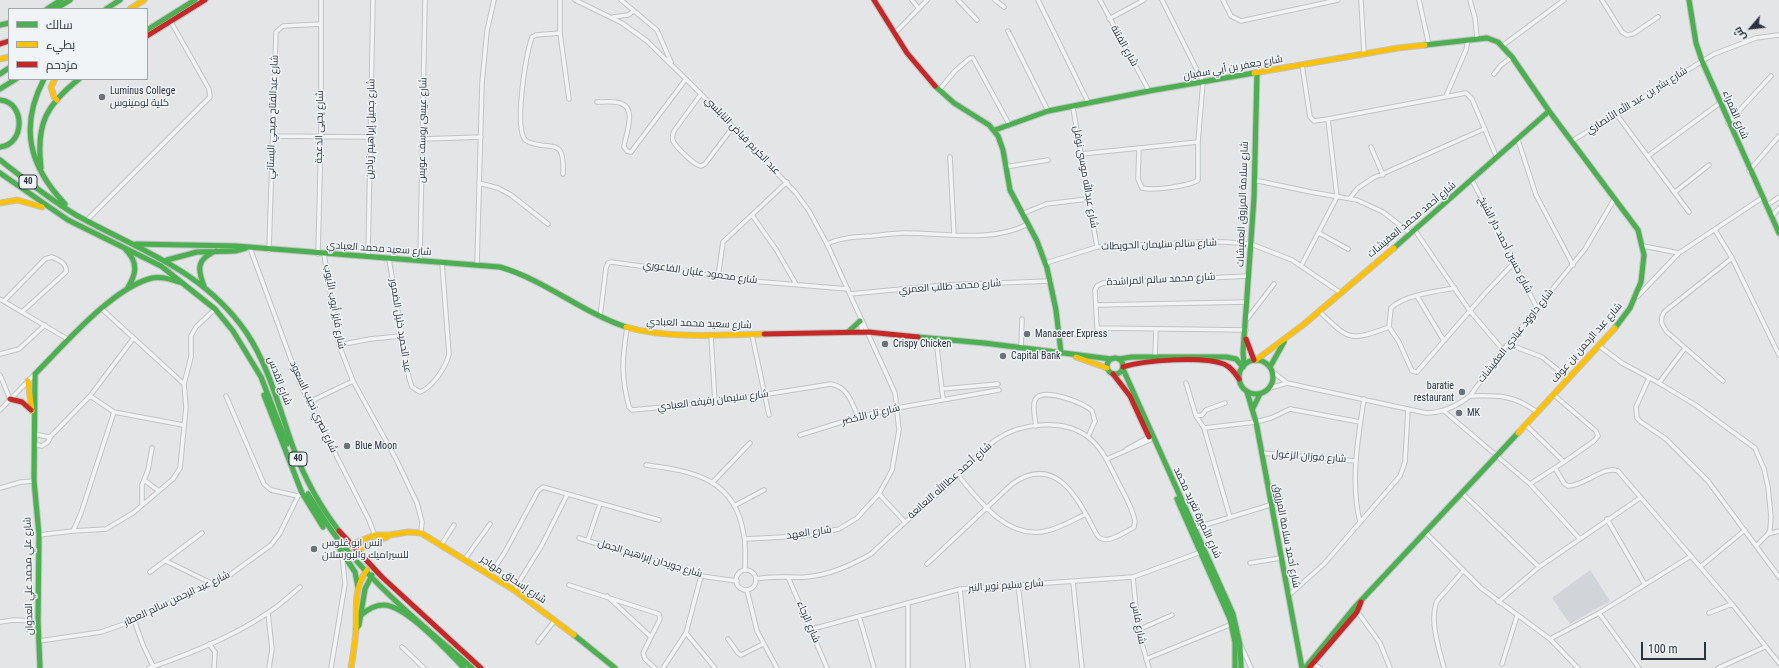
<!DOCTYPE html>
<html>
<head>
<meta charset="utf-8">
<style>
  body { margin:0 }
  #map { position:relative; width:1779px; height:668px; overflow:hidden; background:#e3e5e7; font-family:"Roboto Condensed",Cairo,sans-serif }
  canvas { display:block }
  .legend { position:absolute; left:8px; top:8px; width:140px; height:72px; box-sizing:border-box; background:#f0f4f7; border:1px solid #a1a7ae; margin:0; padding:5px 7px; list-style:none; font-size:12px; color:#2a3440 }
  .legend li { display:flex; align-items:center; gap:8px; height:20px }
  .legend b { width:20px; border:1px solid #a1a7ae }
  .north { position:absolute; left:1731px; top:8px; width:40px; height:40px; -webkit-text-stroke:3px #f0f4f7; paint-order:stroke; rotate:242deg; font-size:11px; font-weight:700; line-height:16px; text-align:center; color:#2a3440 }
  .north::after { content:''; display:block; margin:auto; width:14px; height:18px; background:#2a3440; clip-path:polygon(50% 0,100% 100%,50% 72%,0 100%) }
  .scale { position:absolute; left:1641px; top:642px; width:65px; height:18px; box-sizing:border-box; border:2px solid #2a3440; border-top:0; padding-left:5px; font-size:12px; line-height:14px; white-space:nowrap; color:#2a3440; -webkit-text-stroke:3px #f0f4f7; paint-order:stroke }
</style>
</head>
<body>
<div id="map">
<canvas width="1779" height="668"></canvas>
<ul class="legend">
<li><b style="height:5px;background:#4caf50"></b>سالك</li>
<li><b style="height:5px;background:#ffc107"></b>بطيء</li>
<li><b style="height:5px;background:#c62828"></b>مزدحم</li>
</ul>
<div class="north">ش</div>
<div class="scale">100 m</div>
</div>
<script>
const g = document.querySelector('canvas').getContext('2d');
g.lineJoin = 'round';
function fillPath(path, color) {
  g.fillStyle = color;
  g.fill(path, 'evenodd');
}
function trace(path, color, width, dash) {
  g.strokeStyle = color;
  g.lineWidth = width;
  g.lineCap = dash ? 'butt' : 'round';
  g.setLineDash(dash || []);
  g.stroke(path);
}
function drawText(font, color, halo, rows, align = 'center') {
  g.font = font + ' "Roboto Condensed",Cairo,sans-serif';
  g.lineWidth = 3;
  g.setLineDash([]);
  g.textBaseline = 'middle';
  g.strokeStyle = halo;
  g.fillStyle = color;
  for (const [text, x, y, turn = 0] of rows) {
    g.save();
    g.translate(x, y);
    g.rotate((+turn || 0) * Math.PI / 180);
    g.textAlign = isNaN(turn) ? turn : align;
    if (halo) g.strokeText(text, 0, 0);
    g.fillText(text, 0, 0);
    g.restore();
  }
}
fillPath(new Path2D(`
  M1590,570L1610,601L1570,624L1552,598Z`), '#d1d5da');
const street = new Path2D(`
  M560,0V33L569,99
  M575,0L622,23L647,41L701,94L796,193L809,211L827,244L895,393L899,430L892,470L879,494L857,518L839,529L818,533L803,536L745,539
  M621,0L657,30L671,62
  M912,0L919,9
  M958,0L977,20
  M995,0L1004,7
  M1038,0L1089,104
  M1100,0L1149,91
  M1223,0L1231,16L1241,21L1338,0
  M1361,0L1364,54
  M1419,0L1429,45
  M1470,0L1475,18L1477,38
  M1602,0L1622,32L1627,35L1633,34L1658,17
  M613,17L628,15L634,11
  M1109,19L1144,0
  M1008,31L1048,111
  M560,33L536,35L532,37C526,55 514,126 525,140C548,154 565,132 563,174
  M895,33L927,0
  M1502,46L1564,0
  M1302,65L1310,117L1314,121L1328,119
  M1494,74L1501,65L1512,57
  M939,90L955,71L970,58H973L1009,124
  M701,94L674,131C672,135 672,137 673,141C676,147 695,166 701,166L705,164L733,127
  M1446,96L1466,50L1468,40
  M597,102C604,102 613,101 620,103C638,108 625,135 624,147L627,151L631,152L686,79
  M1073,108L1097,247
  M1617,115L1689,212
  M1728,123L1771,76
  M273,136L371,137
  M424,139L481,137
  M1518,140L1536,195L1573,265
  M1572,141L1714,54L1756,38L1779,35
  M1371,147L1383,175
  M1139,148L1138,179L1142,188C1152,191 1190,186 1198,180V142L1203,82L1162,0
  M1081,154L1198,142
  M1648,156L1720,103
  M950,157L954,235
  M1005,167L1048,160
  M1749,171L1779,136
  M1254,180L1311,192L1357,200L1383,212L1410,233
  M1472,180L1538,310
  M479,183L498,188L511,195L548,224
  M1675,192L1709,165
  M1350,198L1358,188L1373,178L1484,129
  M1766,206L1779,197
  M1022,214L1046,204L1088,199
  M752,215L777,251L796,284
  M1771,217L1779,208
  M87,220L210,97L209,89L171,22
  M1414,229L1470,311L1503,350
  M1715,230L1732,258L1779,355
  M1319,233L1348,249
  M827,244C842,237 856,237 872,236C883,235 894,233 905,233C945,233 992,243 1028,224
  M1643,246L1679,253
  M250,248L300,384L369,520L375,536
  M269,250L276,32L283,26L321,24
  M318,254L321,136V0
  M324,254L339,345L353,381L396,459L417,503L422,522L421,533
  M368,257L373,0
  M389,259L409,378L412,387L420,392C433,387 446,367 449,354L442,263
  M420,261L425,0
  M1046,263L1097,247L1201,242H1226L1251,244L1292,260L1341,293
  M477,265L482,83L487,31L494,0
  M1301,266L1337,197L1328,119L1466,93L1472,99L1497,158
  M718,277L723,242L787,182
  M850,294L944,285L1051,281
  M1417,296L1444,341
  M1638,296L1679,253L1762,198
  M0,299L69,340
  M4,301L45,259L52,257C59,260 67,263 66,272L23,311
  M1097,305L1247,302
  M103,310L184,384
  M1319,311C1349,340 1349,342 1389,327L1391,308C1404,295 1437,291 1455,288
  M600,317L606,268L608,263L611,262L751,281L848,289
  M1247,319L1274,284
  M860,320L862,332
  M1389,327L1399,342L1412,371L1417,372L1487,291L1514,263
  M627,328C622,360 621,376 629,407L632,410L718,402L831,384C848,387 852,403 858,417
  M1246,330L1097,328L1095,290L1097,286L1103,283L1249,276
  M711,335L715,403
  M752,335L769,415
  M936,339L943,399
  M1508,344L1542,357L1568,378
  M339,345L370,339L401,336
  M1598,345L1622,363L1659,383L1697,406L1755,448L1764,469L1768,487L1771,517L1770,530L1768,534L1756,546
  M1021,348L1022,319
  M0,354L19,349L45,325
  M1155,357L1156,329
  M1273,372L1287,383
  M0,375L10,399
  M1649,378L1636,407L1637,418L1641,422L1666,439L1708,481L1779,577
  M1723,381L1667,332C1662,325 1659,321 1664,312L1732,258
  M1186,383L1196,416L1204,428L1230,517
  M1659,383L1685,348
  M1270,388L1287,383L1426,413C1443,413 1457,406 1470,396L1503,350L1585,249L1615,198
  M942,389L998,384
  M1554,395L1596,431L1598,436L1594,441L1564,462
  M90,396L114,412L183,425
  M226,396L264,484L271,490L298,496
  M1470,396C1498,395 1514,395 1537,412
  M309,402L353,381
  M0,410L35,374
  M1444,411L1530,484L1579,538
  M1196,416L1202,415L1206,410L1225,403
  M1526,425L1564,462L1530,484
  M1036,426C1035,418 1032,407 1035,400C1041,386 1085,403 1092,411L1095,421L1088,437
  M1204,428L1256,422L1271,418L1290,409L1360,422
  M34,434L48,437L51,436
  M800,435L858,417L897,408L999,390
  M34,444L42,446L48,442L51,436L90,396L133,339
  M1127,449L1149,437
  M1262,453L1356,461
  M1107,459L1150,440
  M646,465C694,471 736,479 744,536C746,547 745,559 745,570
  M1555,468L1564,483L1568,486C1584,486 1605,465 1618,471L1732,604L1779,663
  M958,475C979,501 1008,540 1046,531C1060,528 1073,520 1086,514
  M144,480L159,491
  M713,482L750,443
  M0,488L21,482L34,481
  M1462,493L1539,567
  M879,494L905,522
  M142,504V485L148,470L152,448
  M734,506L764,490
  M1607,519L1644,583
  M1360,522C1350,482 1358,438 1364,399
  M1195,528L1270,505
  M73,531L81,513L114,412
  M1425,532L1481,588L1550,639L1578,668
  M1768,534L1779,531
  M39,535L73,531L106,529L133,513L173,479L180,468L181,459L186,407L184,384L191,357V336L196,327L215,309
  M579,538L701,576L737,581
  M588,540L600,504
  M441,545L454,525
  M465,559L490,524
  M166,561L211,583
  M1250,563L1281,558
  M1700,567L1745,530
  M736 580a10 10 0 1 1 20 0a10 10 0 1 1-20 0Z
  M150,572L202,533
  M490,575L505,552L538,491L543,487L659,520
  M788,577L827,668
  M1133,577L1138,630L1149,668
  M756,579C773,575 790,578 806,577C830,575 851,565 871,554C896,530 922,507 948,485C964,470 979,452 997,439C1021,423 1064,418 1088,437C1101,447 1107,460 1114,474C1121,489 1132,505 1135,521L1134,527L1131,529C1121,534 1105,546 1097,535C1079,501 1057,452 1012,484L927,564
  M1073,582L1082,668
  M1018,584L1028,668
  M569,585L659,614L660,619L643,653L645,659L655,668
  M960,589L968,668
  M514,590L542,545L567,495
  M747,590L757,631L777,668
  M607,596L651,637
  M1288,596L1324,564L1400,476L1405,462L1408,409
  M1498,602L1539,567L1640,498
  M908,603V668
  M1357,611L1380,643L1390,668
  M268,613L272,649L269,668
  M1599,613L1639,668
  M1709,613L1732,604
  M859,616L874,668
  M134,620L143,645L153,666
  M0,622L14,620L38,621
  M812,629L960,589L1133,577L1201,552
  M1138,630L1172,615
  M686,633L715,668
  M728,639L738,653L741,655L763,644
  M1550,639L1599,613L1691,556
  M39,641L101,632L130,622L211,583L227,577L271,545L280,533L298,496L302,493
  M538,642L555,620
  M209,644L215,652L214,668
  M1241,646L1251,668
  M402,647L424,668
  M1146,659L1232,624
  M1313,664L1320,668
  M1502,664L1517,616
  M149,668C187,655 236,635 269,612C280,605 290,596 300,587
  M331,668L345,584L342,554
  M663,668L686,633L701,576
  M1444,668C1439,648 1429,621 1437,601L1463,571
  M1718,668L1765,647`);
const fast = new Path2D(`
  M1689,0L1696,43L1702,61L1779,233
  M47,9L61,0
  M55,9L70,0
  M106,9L120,0
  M0,25L9,23
  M147,30L195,0
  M1425,45L1487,38L1498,42L1512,57L1549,111L1638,230L1644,255L1641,282L1630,308L1615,328
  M0,74L9,68
  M44,79C19,127 29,166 65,204
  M935,86L954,103L989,125L998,136L1003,150L1010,190L1037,241L1047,268L1056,310L1061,353
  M0,89L16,79
  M0,100C26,102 25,145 0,147
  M995,130L1048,111L1149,91L1254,73
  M0,160C24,179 49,199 76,215C139,250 203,270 246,332C269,366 279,408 293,447C304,477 319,505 339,531
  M41,168C36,125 45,106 79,79
  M0,173L68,220L161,266L215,309L233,331L261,377L287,444
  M136,244L236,246L500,267C545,280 581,312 626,327
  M1394,248L1549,111
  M126,250C139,263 136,275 127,289
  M167,260L197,252L235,251L246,248
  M204,286C197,268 197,259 216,251
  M848,332L860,321
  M918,337L984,343L1111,359
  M1107 366a8 8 0 1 1 16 0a8 8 0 1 1-16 0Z
  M1119,359L1132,357H1226L1236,359L1243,367
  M1239 377a17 17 0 1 1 34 0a17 17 0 1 1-34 0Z
  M1244,365L1243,352L1254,198L1257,73
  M1270,367L1284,342
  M1123,369L1233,614L1240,645L1241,668
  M1247,392L1256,422L1302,668
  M264,395L302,493L323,527
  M1253,408L1260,394
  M308,494C319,511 329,529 342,544C380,591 427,629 472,668
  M1177,499L1230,619L1235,642V668
  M337,545L355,572L358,587
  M361,615C367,610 374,605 383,605C405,604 448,652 464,668
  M356,629L359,625L365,589L372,575
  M574,635L615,668
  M40,668L38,621L39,535L34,481L35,374C64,345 112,288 152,278C161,276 171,279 179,282
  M1305,668L1354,608L1518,433`);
const slow = new Path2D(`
  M130,9L144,0
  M0,59L9,57
  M1254,73L1398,48L1425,45
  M55,79L51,87L54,97L57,100
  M0,203L17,200L42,207
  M626,327C667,339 721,335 764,334
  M1076,357L1107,368
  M1256,360L1303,325L1394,248
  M28,381L32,411
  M1518,433L1615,328
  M350,545L375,535H390L408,532L421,533L514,590L574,635
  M358,554L362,547L387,537
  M351,668C353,656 355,643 356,630C357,609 353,588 367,570`);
const jam = new Path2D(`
  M874,0L907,53L935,86
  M147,36L205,0
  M0,44L9,41
  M764,334L868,332L918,337
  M1246,339L1254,360
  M1123,367C1145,360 1202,356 1224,364C1231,367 1235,373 1239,379
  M1113,374L1130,396L1149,437
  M10,399L22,402L31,410
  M339,531L382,577L481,668
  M1309,668L1357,612L1361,602`);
trace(street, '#c1c3c5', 5.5);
trace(fast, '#c1c3c5', 7);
trace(slow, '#c1c3c5', 7);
trace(jam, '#c1c3c5', 7);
trace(street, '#f2f3f5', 3.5);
trace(fast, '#4caf50', 5);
trace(slow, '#ffc107', 5);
trace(jam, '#c62828', 5);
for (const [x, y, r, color] of [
  [102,97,4,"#6b727a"],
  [1027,334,4,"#6b727a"],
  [885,344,4,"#6b727a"],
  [1003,356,4,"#6b727a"],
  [1462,392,4,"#6b727a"],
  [1459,413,4,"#6b727a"],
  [347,446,4,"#6b727a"],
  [314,549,4,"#6b727a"]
]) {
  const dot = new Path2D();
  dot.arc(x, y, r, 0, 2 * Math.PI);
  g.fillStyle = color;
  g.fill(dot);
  trace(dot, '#f0f4f7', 1.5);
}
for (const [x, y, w] of [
  [28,182,18],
  [298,459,18]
]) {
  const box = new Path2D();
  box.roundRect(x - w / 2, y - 7, w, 14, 3);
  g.fillStyle = '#f0f4f7';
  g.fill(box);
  trace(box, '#2a3440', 1);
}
drawText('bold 9px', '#2a3440', null, [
  ["40",28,182],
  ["40",298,459]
]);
drawText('10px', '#2a3440', '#f0f4f7', [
  ["شارع الفتنة",1124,46,61],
  ["شارع جعفر بن أبي سفيان",1233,68,-10],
  ["شارع بشر بن عبد الله الأنصاري",1637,101,-32],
  ["شارع القمراء",1735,115,67],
  ["شارع عبدالفتاح صبحي البستاني",273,117,-88],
  ["شارع يحيى الدعجة",320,127,-89],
  ["شارع جميل إبراهيم زيادين",371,129,-89],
  ["شارع عيسى يوسف عويس",423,130,-89],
  ["عبد الكريم فياض النابلسي",742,136,46],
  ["شارع عبدالله موسى نوفل",1085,177,80],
  ["شارع سلامة المرزوق العفيشات",1243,204,-88],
  ["شارع أحمد محمد العفيشات",1412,220,-40],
  ["شارع سالم سليمان الحويطات",1159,245,-2],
  ["شارع حسين أحمد دار الشيخ",1505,245,63],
  ["شارع سعيد محمد العبادي",379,249,4],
  ["شارع محمود عليان الفاعوري",700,273,8],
  ["شارع محمد سالم المراشدة",1161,280,-3],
  ["شارع محمد طالب العمري",950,287,-4],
  ["شارع فايز أيوب الأيوب",334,307,80],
  ["شارع سعيد محمد العبادي",699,324,2],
  ["عبد الحميد خليل الضمور",400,326,81],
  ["شارع داوود عبادي العفيشات",1516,336,-52],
  ["شارع عبد الرحمن بن عوف",1587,343,-49],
  ["شارع القدس",279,381,69],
  ["شارع سليمان رفيفه العبادي",713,401,-7],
  ["شارع نصري نجيب السعود",313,407,65],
  ["شارع تل الأخضر",871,415,-14],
  ["شارع فوزان الزغول",1309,457,4],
  ["شارع أحمد عطاالله النعانعة",950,481,-42],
  ["شارع الأميرة تغريد محمد",1197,513,65],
  ["شارع العهد",809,533,-8],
  ["شارع أحمد سلامة المرزوق",1286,536,79],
  ["شارع جويدان إبراهيم الجمل",650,559,17],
  ["شارع علي محمد علي العدوان",29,576,-91],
  ["شارع إسحاق مهاجر",513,580,34],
  ["شارع سليم نوير النبر",1006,586,-4],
  ["شارع عبد الرحمن سالم العطار",177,599,-25],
  ["شارع الرجاء",808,622,67],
  ["شارع فاس",1138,623,80]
]);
drawText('10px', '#2a3440', '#f0f4f7', [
  ["Luminus College",110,91],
  ["كلية لومينوس",110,103],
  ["Manaseer Express",1035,334],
  ["Crispy Chicken",893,344],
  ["Capital Bank",1011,356],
  ["baratie",1454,386,"right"],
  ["restaurant",1454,398,"right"],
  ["MK",1467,413],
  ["Blue Moon",355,446],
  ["انس ابو غلوس",322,543],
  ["للسيراميك والبورسلان",322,555]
], 'left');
</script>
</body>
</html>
